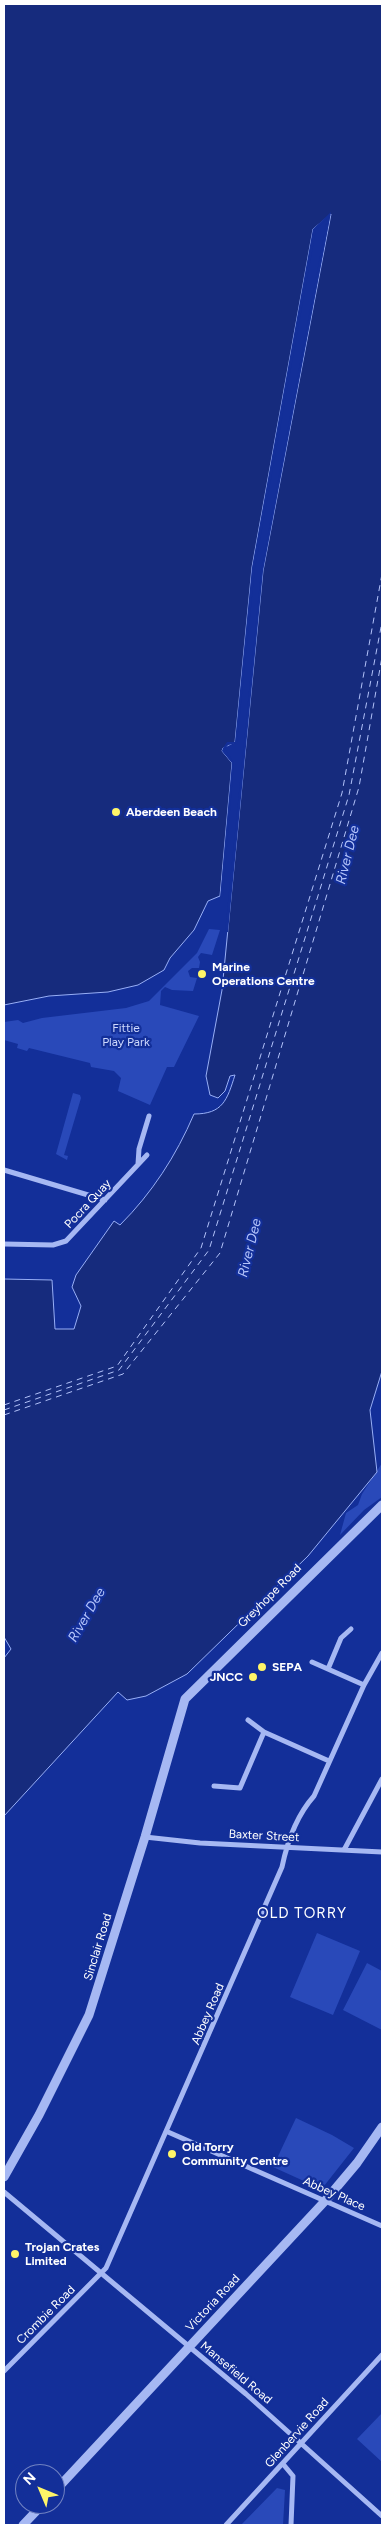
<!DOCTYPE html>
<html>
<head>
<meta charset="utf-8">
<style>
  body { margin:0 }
  #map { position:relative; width:386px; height:2529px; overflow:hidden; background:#132f99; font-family:Figtree,sans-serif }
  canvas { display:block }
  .frame { position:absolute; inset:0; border:5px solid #fff; pointer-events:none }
  .north { position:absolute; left:15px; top:2464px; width:50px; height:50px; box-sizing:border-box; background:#132f99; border:1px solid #7182c2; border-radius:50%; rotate:315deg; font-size:14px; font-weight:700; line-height:20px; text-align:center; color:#fff }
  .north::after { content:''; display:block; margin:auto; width:18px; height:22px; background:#fff568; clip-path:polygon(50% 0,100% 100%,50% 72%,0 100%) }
</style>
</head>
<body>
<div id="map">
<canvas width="386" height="2529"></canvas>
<div class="frame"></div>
<div class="north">N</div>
</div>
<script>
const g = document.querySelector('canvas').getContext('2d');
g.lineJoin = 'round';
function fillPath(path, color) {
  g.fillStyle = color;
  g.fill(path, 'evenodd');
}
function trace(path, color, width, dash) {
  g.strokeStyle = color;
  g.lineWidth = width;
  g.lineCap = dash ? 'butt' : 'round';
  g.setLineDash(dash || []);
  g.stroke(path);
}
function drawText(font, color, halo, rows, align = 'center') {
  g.font = font + ' Figtree,sans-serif';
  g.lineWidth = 4.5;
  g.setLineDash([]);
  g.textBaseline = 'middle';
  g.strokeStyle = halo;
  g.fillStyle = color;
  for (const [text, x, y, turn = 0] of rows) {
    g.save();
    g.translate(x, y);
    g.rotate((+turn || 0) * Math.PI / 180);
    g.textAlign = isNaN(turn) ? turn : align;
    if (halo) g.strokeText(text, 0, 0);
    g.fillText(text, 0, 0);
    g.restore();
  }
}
fillPath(new Path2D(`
  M209,929L220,930L212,955L201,953L198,957L200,962L199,968H192L188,971L190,977L197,978L193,991L172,990L165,987L161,991L160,1005L199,1016L174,1067H167L150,1105L118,1091L121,1078L114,1071L91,1067L90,1063L29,1048L27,1051L17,1048L18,1044L4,1040V1022L18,1020L23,1023L42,1018L126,1008L149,1001L197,953Z
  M73,1093L80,1095L81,1098L64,1155L68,1156L67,1160L56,1154Z
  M382,1463V1497L364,1510L340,1535L346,1513L358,1505L362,1494Z
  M317,1933L360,1951L333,2015L290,1997Z
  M367,1963L382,1971V2030L343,2010Z
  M296,2118L332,2135L354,2148L324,2186L317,2187L273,2167Z
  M382,2413V2462L357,2439Z
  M277,2488L285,2490L283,2525H241Z`), '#2949b9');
const water = new Path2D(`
  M4,4H382V1371L370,1410L377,1472L308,1556L187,1674L146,1696L127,1700L118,1692L4,1816V1658L11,1649L4,1637V1279L52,1280L55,1329H74L81,1306L72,1287L76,1275L114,1221L120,1225C152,1193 176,1156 194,1114C223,1114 227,1100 235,1075L230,1076L225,1091L218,1098L210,1095L206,1076L222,990L263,571L331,214L313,229L252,567L235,742L223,748L222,751L232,763L220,896L208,901L194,930L170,958L164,970L138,985L108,992L49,996L4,1005Z`);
fillPath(water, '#162b7d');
trace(water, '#98aff6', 1);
fillPath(new Path2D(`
  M331,212L263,571L228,932H225L261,571L327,219L316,230L255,568L237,743L228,745L225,749L234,763L223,896L220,899L232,763L222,751L223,748L227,742H235L252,568L313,229Z`), '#132f99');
trace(new Path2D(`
  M4,1405L117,1366L201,1248L342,793L382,574
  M4,1410L119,1370L209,1250L349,795L382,622
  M4,1415L123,1374L220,1253L359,787L382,657`), '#b3c3fa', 1, [6, 5]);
trace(new Path2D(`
  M138,1164L139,1149L149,1116
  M4,1170L105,1200
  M4,1244L53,1245L66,1241L147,1155
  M312,1662L364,1685
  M328,1669L341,1638L351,1629
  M248,1720L264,1732
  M214,1786L240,1788L264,1732L329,1761
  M145,1837L200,1843L382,1852
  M344,1850L382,1779
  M168,2132L382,2226
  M4,2192L246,2394L382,2516
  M4,2371L106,2268L282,1867C287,1843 297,1815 314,1796L364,1685L382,1653
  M283,2464L293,2476L291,2525
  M226,2525L382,2355`), '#a6b8f3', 5);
trace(new Path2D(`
  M4,2177L39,2115L89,2015L145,1837L185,1699L382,1505
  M55,2491L325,2201L357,2163L382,2127
  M23,2525L43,2504`), '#a6b8f3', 9);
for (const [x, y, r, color] of [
  [116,812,5,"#fff568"],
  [202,974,5,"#fff568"],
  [262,1667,5,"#fff568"],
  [253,1677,5,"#fff568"],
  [172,2154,5,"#fff568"],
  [15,2254,5,"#fff568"]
]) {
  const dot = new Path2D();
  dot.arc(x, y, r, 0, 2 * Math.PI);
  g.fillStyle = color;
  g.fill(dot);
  trace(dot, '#132f99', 2);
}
drawText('bold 12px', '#fff', '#132f99', [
  ["Aberdeen Beach",126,812],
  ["Marine",212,967],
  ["Operations Centre",212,981],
  ["SEPA",272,1667],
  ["JNCC",243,1677,"right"],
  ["Old Torry",182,2147],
  ["Community Centre",182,2161],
  ["Trojan Crates",25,2247],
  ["Limited",25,2261]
], 'left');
drawText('12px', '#ced9fd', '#132f99', [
  ["Fittie",126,1028],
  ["Play Park",126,1042]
]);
drawText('12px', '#fff', '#132f99', [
  ["Pocra Quay",88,1204,-47],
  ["Greyhope Road",270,1596,-45],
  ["Baxter Street",264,1836,3],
  ["Sinclair Road",98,1947,-73],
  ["Abbey Road",208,2014,-67],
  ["Abbey Place",334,2194,24],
  ["Victoria Road",213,2303,-47],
  ["Crombie Road",46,2315,-45],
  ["Mansefield Road",236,2373,40],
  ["Glenbervie Road",297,2433,-48]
]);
drawText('italic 14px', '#b3c3fa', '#132f99', [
  ["River Dee",348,855,-76],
  ["River Dee",250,1248,-76],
  ["River Dee",87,1615,-60]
]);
g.letterSpacing = '1px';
drawText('15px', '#fff', '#132f99', [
  ["OLD TORRY",302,1914]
]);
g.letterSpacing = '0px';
</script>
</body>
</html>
